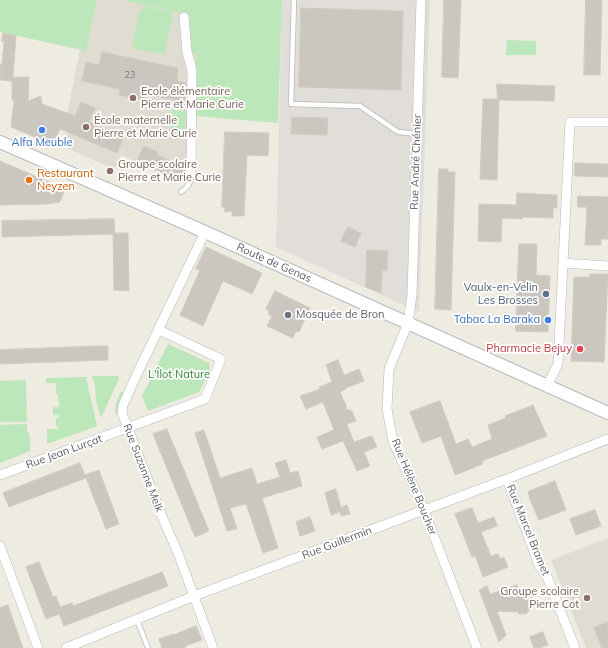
<!DOCTYPE html>
<html>
<head>
<meta charset="utf-8">
<style>
  body { margin:0 }
  canvas { display:block; background:#eeebe1 }
</style>
</head>
<body>
<canvas width="608" height="648"></canvas>
<script>
const g = document.querySelector('canvas').getContext('2d');
g.lineJoin = 'round';
function fillPath(path, color) {
  g.fillStyle = color;
  g.fill(path, 'evenodd');
}
function trace(path, color, width, dash) {
  g.strokeStyle = color;
  g.lineWidth = width;
  g.lineCap = dash ? 'butt' : 'round';
  g.setLineDash(dash || []);
  g.stroke(path);
}
function drawText(font, color, halo, rows, align = 'center') {
  g.font = font + ' Mulish,sans-serif';
  g.lineWidth = 3.5;
  g.setLineDash([]);
  g.textBaseline = 'middle';
  g.strokeStyle = halo;
  g.fillStyle = color;
  for (const [text, x, y, turn = 0] of rows) {
    g.save();
    g.translate(x, y);
    g.rotate((+turn || 0) * Math.PI / 180);
    g.textAlign = isNaN(turn) ? turn : align;
    if (halo) g.strokeText(text, 0, 0);
    g.fillText(text, 0, 0);
    g.restore();
  }
}
fillPath(new Path2D(`
  M282,0H430L419,312L276,247Z`), '#e1ded9');
fillPath(new Path2D(`
  M97,0H121L190,15L189,53L196,54L194,174H188L185,183L169,177L168,179L165,178L166,175L121,155L116,167L112,168L65,147L68,133L64,129L80,49L86,50Z
  M608,538V648H586L551,560Z`), '#e0dcd2');
fillPath(new Path2D(`
  M0,0H97L86,51L0,32Z
  M121,0H282L278,123L195,116L196,54L189,53L190,15Z
  M143,6L172,12L171,16H173L169,33L168,32L167,34L169,35L165,53L163,52V54L134,49V47L132,46L136,28H138V27L136,26L140,9L142,10Z
  M507,40L536,41V55H506Z
  M172,110L186,111L184,136L170,135Z
  M168,344L209,363L210,370L199,392L148,411L142,396Z
  M92,376H118L119,379L101,418L96,401L95,386Z
  M86,377L97,426L47,444V429H58V426H56V418H59V415H53V407H59L58,394H56V385H57V383H46V378Z
  M26,380L27,422H0V381Z
  M121,391L123,392L119,403L118,414H115L116,403Z
  M27,424V432H29V436L30,437V451L0,463V425Z`), '#bce7bb');
const building = new Path2D(`
  M444,0H461L458,78L442,77Z
  M586,0H602L600,75H584Z
  M301,8L403,11L401,90L299,87Z
  M3,33L16,36L13,77H29L28,101L41,96L42,104L75,116L81,102L95,108L89,122L124,137L117,153L60,129L53,145L11,127L14,100H12V81L0,80V64H2L4,41H2Z
  M102,52L178,68L177,81L186,83L185,102L146,94L145,100L119,95L120,89L82,81L86,62L99,65Z
  M497,84L555,86L554,101L499,100L497,180L480,179L483,99H497Z
  M292,117L328,118L327,135L291,134Z
  M225,132L269,133L268,156L247,155L244,216H232V211L225,212L224,207H222Z
  M144,146L158,152L157,155L185,167V174L187,178L185,183L137,162Z
  M0,161L65,189L60,202L47,204L0,205Z
  M575,163L608,164V177L575,176Z
  M439,169H448V172H455L451,310L435,309Z
  M517,193L557,195V208H553V218L522,217V219L502,218L501,242L478,241L479,204L516,205Z
  M578,196L608,197V239H601V245H585L587,207H578Z
  M114,219L115,233H128L129,291L114,290L113,234L2,237V221Z
  M348,227L361,233L355,247L341,241Z
  M519,244H537L536,275L550,276L548,332L516,331Z
  M206,247L262,273L252,294L223,281L203,326L180,315L200,270L196,269Z
  M367,250L388,251L387,271L382,270L381,293L366,287Z
  M590,274H608L604,362L571,361L574,277H590Z
  M275,291L310,308L299,332L296,331L293,338L267,326L272,316L268,314L269,311L266,309Z
  M97,346H108V360L0,364V350Z
  M338,360L344,375L359,369L364,381L346,388V389L340,392L346,405V409L352,411L356,421L347,424L354,442L372,436L377,447L364,452L370,466L357,471L343,441L322,449L317,437L334,430L323,402L306,409L300,396L320,389L319,387L332,382L326,365Z
  M440,401L456,444L468,439L472,447L492,439L488,425L506,418L505,416L533,405L547,436L482,461L483,464L455,475L441,436L422,443L410,412Z
  M167,429L209,531L195,537L153,434Z
  M204,430L220,478L252,468L257,484L280,477L275,463L286,460L290,473L298,471L302,486L262,498L278,548L263,553L246,504L230,508L237,529L227,531L195,433Z
  M80,463L85,475L99,470L119,524L106,529L86,478L9,507L3,493Z
  M555,481L566,510L539,520L529,498H530L528,492Z
  M336,489L341,507L347,505L350,514L341,516L340,512L331,515L325,493Z
  M472,508L478,523L494,517L497,526L481,532L491,556L498,554L500,559L504,557L508,567L483,577L475,556L472,557L455,514Z
  M595,510L601,526L576,535L570,519Z
  M310,517L315,531L300,536L296,522Z
  M39,562L53,597L56,596L60,607L72,603L73,606L162,572L168,586L64,626L59,614L46,619L26,567Z
  M517,585L520,593L523,592L528,600L532,597L531,608L526,614H519L518,612L497,611L506,635L499,642L479,590L487,586L490,594Z
  M8,605L18,634L23,648H0V608Z
  M608,622V648H602L594,628Z
  M196,626L202,640L185,646L186,648H162L159,639L173,634V635Z
  M543,632L548,645L539,648H534L530,637Z`);
fillPath(building, '#cbc7c0');
trace(building, '#d3ccbf', 1);
const lane = new Path2D(`
  M294,0L291,104L360,106L398,132L417,134
  M181,192C188,187 191,183 191,174
  M137,620L148,648`);
const street = new Path2D(`
  M421,0L412,295L408,323L389,369L387,409L393,441L424,510L477,648
  M184,17L187,52L192,70L191,174
  M205,232L137,374L123,405L122,413L163,519L178,553L213,648
  M563,263L608,266
  M547,386L558,364L570,122H608
  M0,475L205,399L221,359L159,330
  M507,479L539,565L546,574L575,648
  M0,546L38,648
  M66,648L194,596L507,479L608,439`);
const secondary = new Path2D(`
  M0,142L205,232L608,413`);
trace(lane, '#b6babf', 6);
trace(street, '#b6babf', 10);
trace(secondary, '#b7bbc1', 14);
trace(lane, '#fff', 4.5);
trace(street, '#fff', 9);
trace(secondary, '#fff', 12);
for (const [x, y, r, color] of [
  [133,98,4,"#8d6e63"],
  [86,127,4,"#8d6e63"],
  [42,130,4,"#3f7fe0"],
  [110,171,4,"#8d6e63"],
  [29,180,4,"#e8710a"],
  [546,294,4,"#5c6f8a"],
  [288,315,4,"#6b7280"],
  [548,320,4,"#3f7fe0"],
  [580,349,4,"#e0444e"],
  [587,598,4,"#8d6e63"]
]) {
  const dot = new Path2D();
  dot.arc(x, y, r, 0, 2 * Math.PI);
  g.fillStyle = color;
  g.fill(dot);
  trace(dot, '#fff', 1.5);
}
drawText('9px', '#76787a', null, [
  ["23",130,75]
]);
drawText('11px', '#785e54', '#fff', [
  ["Ecole élémentaire",141,92],
  ["Pierre et Marie Curie",141,105],
  ["École maternelle",94,121],
  ["Pierre et Marie Curie",94,134],
  ["Groupe scolaire",118,165],
  ["Pierre et Marie Curie",118,178],
  ["Groupe scolaire",579,592,"right"],
  ["Pierre Cot",579,605,"right"]
], 'left');
drawText('11px', '#366cbe', '#fff', [
  ["Alfa Meuble",42,143],
  ["Tabac La Baraka",540,320,"right"]
]);
drawText('11px', '#595e63', '#fff', [
  ["Rue André Chénier",416,162,-88],
  ["Route de Genas",274,263,24],
  ["Rue Jean Lurçat",64,452,-20],
  ["Rue Suzanne Melk",143,468,69],
  ["Rue Hélène Boucher",414,487,68],
  ["Rue Marcel Bramet",528,530,68],
  ["Rue Guillermin",337,543,-21]
]);
drawText('11px', '#c56008', '#fff', [
  ["Restaurant",37,174],
  ["Neyzen",37,187]
], 'left');
drawText('11px', '#4e5e75', '#fff', [
  ["Vaulx-en-Velin",538,288],
  ["Les Brosses",538,301]
], 'right');
drawText('11px', '#5b616d', '#fff', [
  ["Mosquée de Bron",296,315]
], 'left');
drawText('11px', '#be3a42', '#fff', [
  ["Pharmacie Bejuy",572,349]
], 'right');
drawText('11px', '#2e8531', '#fff', [
  ["L'Îlot Nature",179,375]
]);
</script>
</body>
</html>
